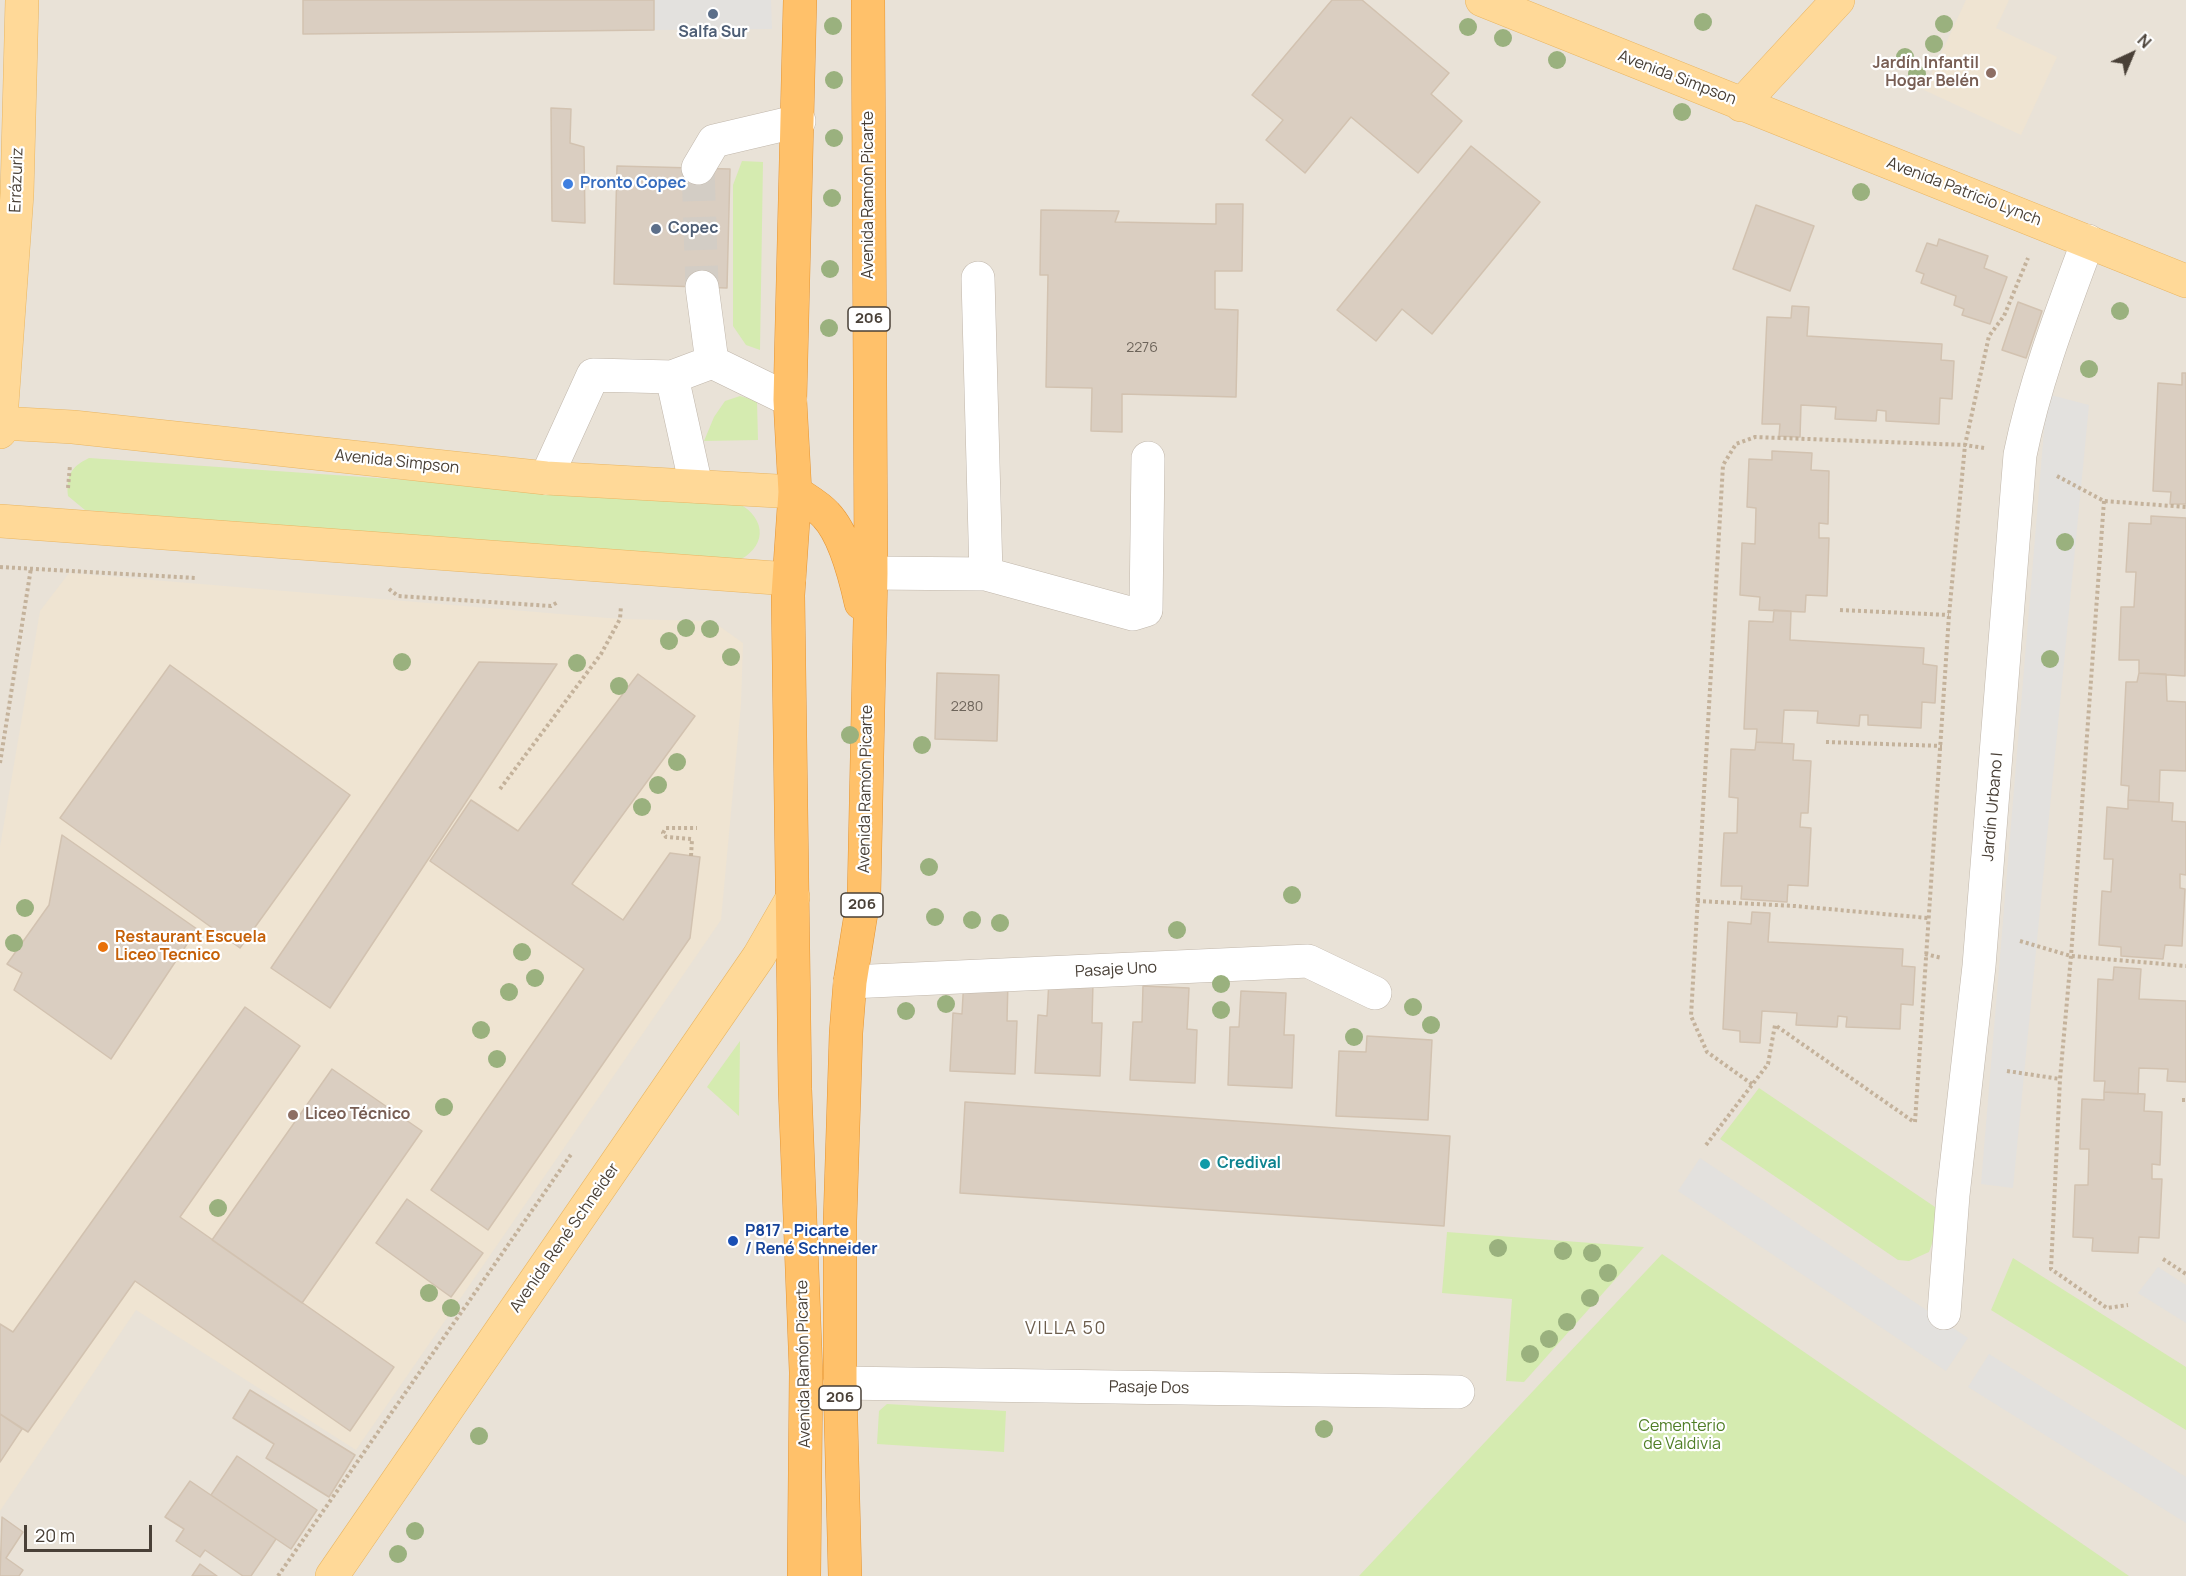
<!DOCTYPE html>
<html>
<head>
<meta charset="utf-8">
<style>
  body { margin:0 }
  #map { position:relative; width:2186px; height:1576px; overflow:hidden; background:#f5f0e9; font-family:Manrope,sans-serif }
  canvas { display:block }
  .north { position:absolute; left:2102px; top:24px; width:60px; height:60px; -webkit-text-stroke:4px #fff; paint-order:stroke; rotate:44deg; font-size:16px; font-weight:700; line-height:24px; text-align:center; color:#494037 }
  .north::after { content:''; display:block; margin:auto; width:21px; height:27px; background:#494037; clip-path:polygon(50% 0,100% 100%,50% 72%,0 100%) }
  .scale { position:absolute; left:24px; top:1525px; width:128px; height:27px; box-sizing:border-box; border:3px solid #494037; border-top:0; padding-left:8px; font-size:18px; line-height:21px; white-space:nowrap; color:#494037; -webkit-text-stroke:4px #fff; paint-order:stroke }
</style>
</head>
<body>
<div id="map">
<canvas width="2186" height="1576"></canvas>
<div class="north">N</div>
<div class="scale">20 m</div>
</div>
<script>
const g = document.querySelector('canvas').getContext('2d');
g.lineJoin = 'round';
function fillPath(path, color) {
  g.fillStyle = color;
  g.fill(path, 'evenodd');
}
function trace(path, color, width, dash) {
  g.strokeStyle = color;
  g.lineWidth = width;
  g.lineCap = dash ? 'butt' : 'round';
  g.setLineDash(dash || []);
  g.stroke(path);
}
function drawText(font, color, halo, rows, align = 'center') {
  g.font = font + ' Manrope,sans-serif';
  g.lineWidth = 4.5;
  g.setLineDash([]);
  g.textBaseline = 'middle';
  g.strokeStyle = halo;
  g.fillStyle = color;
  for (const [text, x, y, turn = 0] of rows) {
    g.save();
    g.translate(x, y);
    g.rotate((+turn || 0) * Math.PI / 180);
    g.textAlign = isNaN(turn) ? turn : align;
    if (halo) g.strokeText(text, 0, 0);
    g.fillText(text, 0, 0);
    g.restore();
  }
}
fillPath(new Path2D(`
  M0,0H2186V1576H0Z`), '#e9e2d7');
fillPath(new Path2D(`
  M1966,0H2009L1996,28L2057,57L2021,135L1924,90Z
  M69,573L620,619L712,621L743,643L741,704L721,920L356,1450L136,1310L0,1511V847L40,611Z`), '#efe4d2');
fillPath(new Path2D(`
  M742,161L763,162L760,350L746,345L733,326V185Z
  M740,396L757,401L758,440L704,441L714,417L725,401Z
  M89,458L738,503C768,519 767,549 735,562L85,510L68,496C66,475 71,467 89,458Z
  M740,1041L739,1116L707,1087Z
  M1759,1088L1938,1209L1937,1230L1929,1252L1909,1261L1898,1260L1720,1139Z
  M1447,1232L1644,1247L1524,1382L1506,1381L1512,1299L1442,1293Z
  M1662,1254L2129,1576H1359Z
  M2013,1258L2186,1367V1430L1991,1310Z
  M887,1404L1006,1411L1004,1452L877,1444L879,1411Z`), '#d5ebb0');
fillPath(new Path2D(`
  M654,0H771L772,29L654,30Z
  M2047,394L2089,405L2013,1188L1981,1184Z
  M1700,1158L1968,1338L1946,1371L1678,1191Z
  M2158,1267L2186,1285V1323L2138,1293Z
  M1989,1354L2186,1477V1523L1968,1387Z`), '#e3e1de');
const building = new Path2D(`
  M303,0H654V30L303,34Z
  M1332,0H1362L1449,73L1431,94L1462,121L1418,173L1351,117L1305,173L1266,140L1283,120L1252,95Z
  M551,108L571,109L570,143L584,147L585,223L552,221Z
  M1471,146L1540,202L1432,334L1402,309L1376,341L1337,310Z
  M617,166L730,169L727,288L614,284Z
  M1216,204H1243L1242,271H1215V309L1238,310L1236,397L1122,394V432L1091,431L1092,388L1046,387L1048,275H1040L1041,210L1119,211L1115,222L1216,224Z
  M1756,205L1814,226L1790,291L1733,269Z
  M1939,239L1988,256L1984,268L2007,277L1990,324L1962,315L1964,309L1954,305L1956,296L1921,283L1924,274L1916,271L1927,243L1937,246Z
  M2018,302L2042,311L2026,358L2002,350Z
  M1792,306L1809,307L1807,336L1942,344L1941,360L1954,361L1952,399L1940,398L1939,424L1886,421V411L1877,410L1876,421L1835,419L1836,407L1801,405L1800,437L1779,436L1780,424H1762L1767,317L1791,318Z
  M2182,373H2186V504H2170L2171,492L2153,491L2158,383L2182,385Z
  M1772,451L1812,453L1811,470L1829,471L1828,524L1819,523V538H1829L1827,596L1806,595L1805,612L1759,610L1760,597L1740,595L1742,543L1755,544L1756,508L1747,507L1749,459L1772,460Z
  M2151,516L2186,518L2185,676L2139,673V660H2119L2121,607H2134L2136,572H2126L2129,523L2151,524Z
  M1774,610L1791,611L1790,640L1924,648L1923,664L1937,666L1935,703L1922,702L1921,728L1868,725V715H1860L1859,726L1817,723L1818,711L1784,710L1782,743L1756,742L1757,729H1744L1749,621L1773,622Z
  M479,662L557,664L330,1008L271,968Z
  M170,665L350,795L240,948L60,818Z
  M937,673L999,675L997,741L935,739Z
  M2139,673L2166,674L2167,701L2186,702V771L2160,770L2159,802L2128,800L2129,786L2121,785L2126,682H2137Z
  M638,674L695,716L572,884L623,920L670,853L700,857L690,938L488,1230L431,1190L584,969L430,861L471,800L518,831Z
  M1756,742L1794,744L1793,760L1811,761L1808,813H1801L1800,827L1811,828L1808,886L1788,885L1787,902L1741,899L1742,886H1721L1724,833H1737L1738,798L1729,797L1731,749L1755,750Z
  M2128,800L2173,803L2172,821L2186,822V875L2180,874V888L2185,889L2182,946L2165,945L2163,959L2121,956V947L2099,945L2102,891L2111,892L2113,859H2104L2107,807L2128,809Z
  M62,835L197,929L111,1059L14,990L22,973L7,964L49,905Z
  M1752,912L1770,913L1768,942L1903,949L1902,966L1915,967L1913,1005L1901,1004L1900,1029L1846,1027L1847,1017L1838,1016L1837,1027L1796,1025L1797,1013L1762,1011L1760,1043L1740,1042V1031L1723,1029L1728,922L1751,924Z
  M2114,967L2141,969L2139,999L2186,1001V1082L2167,1081L2168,1069L2139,1068L2138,1094L2104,1092L2105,1081H2094L2098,979L2113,980Z
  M964,978L1008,980L1007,1021H1017L1015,1074L950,1071L953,1013L962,1014Z
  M1049,980L1093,982L1092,1023H1102L1100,1076L1035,1073L1038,1015L1047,1016Z
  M1143,986L1189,988L1187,1029L1197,1030L1195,1083L1130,1080L1133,1022H1142Z
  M1241,991L1286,993L1284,1035H1294L1292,1088L1228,1085L1230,1027H1239Z
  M245,1007L300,1046L180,1217L394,1367L350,1431L135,1281L28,1432L0,1414V1324L13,1332Z
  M1367,1036L1432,1040L1428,1120L1336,1116L1339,1051L1366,1052Z
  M332,1069L422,1131L302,1303L212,1240Z
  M2104,1092L2145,1094L2144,1111L2162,1112L2160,1165L2152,1164V1179H2162L2159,1238L2139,1237L2138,1253L2092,1251L2093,1238L2073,1237L2075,1185H2088L2089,1149H2080L2082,1099L2104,1100Z
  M965,1102L1450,1136L1444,1226L960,1193Z
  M407,1199L483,1253L451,1297L376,1243Z
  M250,1390L355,1455L329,1497L266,1458L274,1444L233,1418Z
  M0,1414L22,1429L0,1462Z
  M237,1456L317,1510L291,1549L211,1495Z
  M190,1481L276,1539L251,1576H243L205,1550L200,1557L176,1541L184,1529L165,1517Z
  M2,1517L23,1532L6,1558L23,1570L19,1576H0Z
  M200,1564L217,1576H192Z`);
fillPath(building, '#dacec1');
trace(building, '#d2c2b0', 1.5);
trace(new Path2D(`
  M698,168L702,287`), '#d3cdc5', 33, [33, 16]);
const minor = new Path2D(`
  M698,168L714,141L799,121
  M978,278L986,574
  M702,287L712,362
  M672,377L712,362L790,400
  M546,478L593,375L672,377L696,486
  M871,573L986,574L1133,614L1146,610L1148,458
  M850,982L1308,961L1375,993
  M1944,1313L1953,1195L1979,966L2020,455C2035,381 2062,311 2088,241
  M840,1383L1458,1392`);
const major = new Path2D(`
  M1482,0L2186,281
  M1741,105L1838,0
  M0,423L73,427L546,478L795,492
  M0,432L17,194L22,0
  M0,521L789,579
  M332,1576L759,956L793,897`);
const highway = new Path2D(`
  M800,0L790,400L795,492L788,595L795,1089L806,1372L804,1576
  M795,492C805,499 818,506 826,515C845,535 855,576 861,603
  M845,1576L840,1383V1221L846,1033L850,982L864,895L871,573L868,0`);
trace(minor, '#c1b7ab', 34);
trace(major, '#e9b663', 34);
trace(highway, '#e59533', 34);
trace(new Path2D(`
  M2057,476L2104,501L2186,507
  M68,488L70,465
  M2104,501L2071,956L2060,1079L2051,1269L2107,1308L2128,1305
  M0,567L196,578
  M389,589L398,596L551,606L558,602
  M1840,610L1949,615
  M1826,742L1942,746
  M0,763L31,568
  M500,789L601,654L620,619L621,606
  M691,856L692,839L666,837L663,833L666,828H697
  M1697,901L1795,906L1928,918
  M2020,941L2071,956L2186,966
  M1925,954L1942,958
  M2007,1071L2060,1079
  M1752,1084L1707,1052L1691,1016L1723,465L1736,444L1755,437L1965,445L1984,448
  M2182,1100H2186
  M1915,1122L1949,615L1965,445L1989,336L2004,316L2028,258
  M1706,1145L1768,1064L1775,1025L1914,1122
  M2163,1259L2186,1274
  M278,1576L572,1153`), '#c4b29b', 4, [3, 3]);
trace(minor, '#fff', 33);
trace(major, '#ffd998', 33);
trace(highway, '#ffc16a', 33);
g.fillStyle = '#9ab17e';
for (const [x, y] of [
  [1703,22],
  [1944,24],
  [833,26],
  [1468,27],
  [1503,38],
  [1934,44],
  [1905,57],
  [1557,60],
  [1917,74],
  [834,80],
  [1682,112],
  [834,138],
  [1861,192],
  [832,198],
  [830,269],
  [2120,311],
  [829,328],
  [2089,369],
  [2065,542],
  [686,628],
  [710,629],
  [669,641],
  [731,657],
  [2050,659],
  [402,662],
  [577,663],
  [619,686],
  [850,735],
  [922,745],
  [677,762],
  [658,785],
  [642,807],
  [929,867],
  [1292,895],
  [25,908],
  [935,917],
  [972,920],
  [1000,923],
  [1177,930],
  [14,943],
  [522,952],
  [535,978],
  [1221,984],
  [509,992],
  [946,1004],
  [1413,1007],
  [1221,1010],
  [906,1011],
  [1431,1025],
  [481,1030],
  [1354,1037],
  [497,1059],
  [444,1107],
  [218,1208],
  [1498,1248],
  [1563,1251],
  [1592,1253],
  [1608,1273],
  [429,1293],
  [1590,1298],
  [451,1308],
  [1567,1322],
  [1549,1339],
  [1530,1354],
  [1324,1429],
  [479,1436],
  [415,1531],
  [398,1554]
]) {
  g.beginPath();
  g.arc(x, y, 9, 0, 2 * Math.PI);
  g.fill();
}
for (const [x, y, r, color] of [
  [713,14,6,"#5c6f8a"],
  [1991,73,6,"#8d6e63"],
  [568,184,6,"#3f7fe0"],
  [656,229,6,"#5c6f8a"],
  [103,947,6,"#e8710a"],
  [293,1115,6,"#8d6e63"],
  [1205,1164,6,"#0f9aa8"],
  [733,1241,6,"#1a4fb4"]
]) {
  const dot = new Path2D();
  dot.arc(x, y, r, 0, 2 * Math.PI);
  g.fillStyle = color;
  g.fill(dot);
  trace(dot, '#fff', 2);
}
drawText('14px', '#6d645a', null, [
  ["2276",1142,348],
  ["2280",967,707]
]);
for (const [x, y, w] of [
  [869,319,42],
  [862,905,42],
  [840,1398,42]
]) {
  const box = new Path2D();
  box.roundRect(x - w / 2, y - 12, w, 24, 4.5);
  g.fillStyle = '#fff';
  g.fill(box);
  trace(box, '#494037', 1.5);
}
drawText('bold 15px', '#494037', null, [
  ["206",869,319],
  ["206",862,905],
  ["206",840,1398]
]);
drawText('bold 16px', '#4e5e75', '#fff', [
  ["Salfa Sur",713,33],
  ["Copec",668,229,"left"]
]);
drawText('bold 16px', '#785e54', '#fff', [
  ["Jardín Infantil",1979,64],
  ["Hogar Belén",1979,82],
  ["Liceo Técnico",305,1115,"left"]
], 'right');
drawText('16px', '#494037', '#fff', [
  ["Avenida Simpson",1677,78,21],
  ["Errázuriz",17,180,-88],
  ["Avenida Patricio Lynch",1964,192,21],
  ["Avenida Ramón Picarte",869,195,-90],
  ["Avenida Simpson",397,462,6],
  ["Avenida Ramón Picarte",866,789,-89],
  ["Jardín Urbano I",1993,807,-85],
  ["Pasaje Uno",1116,970,-3],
  ["Avenida René Schneider",565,1238,-55],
  ["Avenida Ramón Picarte",804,1364,-91],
  ["Pasaje Dos",1149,1388,1]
]);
drawText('bold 16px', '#366cbe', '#fff', [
  ["Pronto Copec",580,184]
], 'left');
drawText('bold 16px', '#c56008', '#fff', [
  ["Restaurant Escuela",115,938],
  ["Liceo Tecnico",115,956]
], 'left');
drawText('bold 16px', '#0d838f', '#fff', [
  ["Credival",1217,1164]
], 'left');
drawText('bold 16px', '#164399', '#fff', [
  ["P817 - Picarte",745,1232],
  ["/ René Schneider",745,1250]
], 'left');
drawText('16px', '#4f7e26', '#fff', [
  ["Cementerio",1682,1427],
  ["de Valdivia",1682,1445]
]);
g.letterSpacing = '1.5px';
drawText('18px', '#6d5e4d', '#fff', [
  ["VILLA 50",1066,1329]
]);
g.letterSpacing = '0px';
</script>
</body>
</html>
